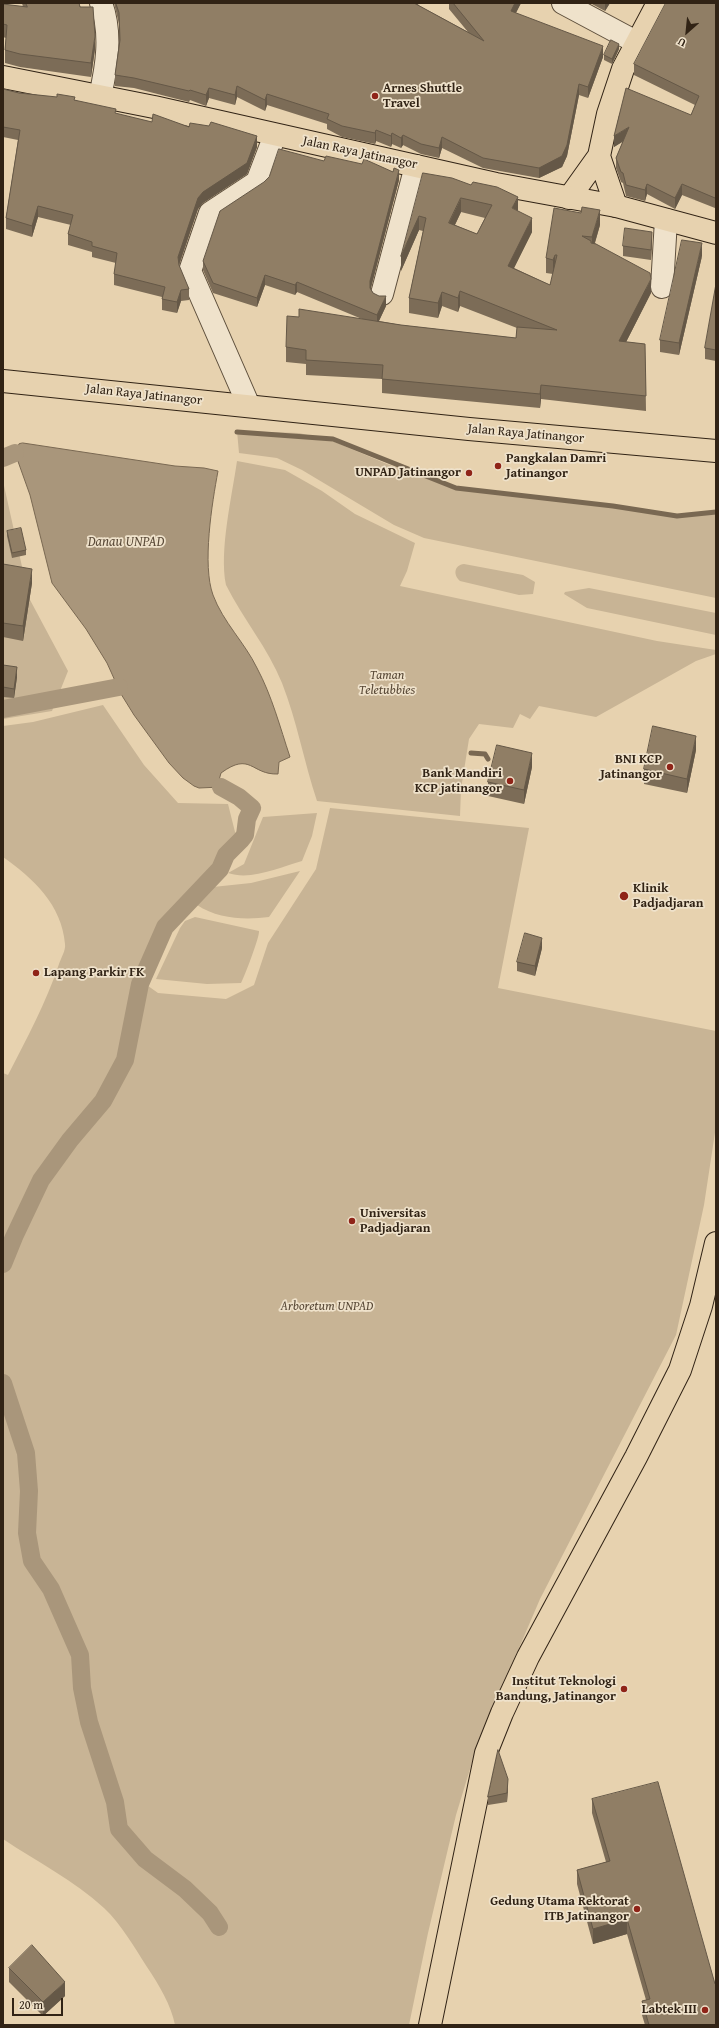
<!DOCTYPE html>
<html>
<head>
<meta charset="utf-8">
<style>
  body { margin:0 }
  #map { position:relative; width:719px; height:2028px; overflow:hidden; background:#e7d2af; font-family:"Gentium Book Plus",serif }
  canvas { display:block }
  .frame { position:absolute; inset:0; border:4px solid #312315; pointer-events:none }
  .north { position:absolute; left:667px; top:12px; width:40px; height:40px; -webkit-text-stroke:3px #efe2cb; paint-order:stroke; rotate:207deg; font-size:11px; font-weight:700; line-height:16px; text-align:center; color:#312315 }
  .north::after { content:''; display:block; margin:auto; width:14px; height:18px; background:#312315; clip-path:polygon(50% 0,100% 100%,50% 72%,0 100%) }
  .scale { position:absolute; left:12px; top:1998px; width:51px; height:18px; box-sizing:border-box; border:2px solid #312315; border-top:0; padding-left:5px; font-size:12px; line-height:14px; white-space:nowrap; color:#312315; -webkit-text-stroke:3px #efe2cb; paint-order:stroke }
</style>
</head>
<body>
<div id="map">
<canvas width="719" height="2028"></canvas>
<div class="frame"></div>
<div class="north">U</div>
<div class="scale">20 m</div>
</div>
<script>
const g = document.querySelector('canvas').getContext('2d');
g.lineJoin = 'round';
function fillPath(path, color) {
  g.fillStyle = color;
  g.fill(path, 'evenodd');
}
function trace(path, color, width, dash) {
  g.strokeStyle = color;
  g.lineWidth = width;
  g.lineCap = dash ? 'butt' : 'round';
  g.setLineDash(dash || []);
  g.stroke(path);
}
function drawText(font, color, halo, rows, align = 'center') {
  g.font = font + ' "Gentium Book Plus",serif';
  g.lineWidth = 3.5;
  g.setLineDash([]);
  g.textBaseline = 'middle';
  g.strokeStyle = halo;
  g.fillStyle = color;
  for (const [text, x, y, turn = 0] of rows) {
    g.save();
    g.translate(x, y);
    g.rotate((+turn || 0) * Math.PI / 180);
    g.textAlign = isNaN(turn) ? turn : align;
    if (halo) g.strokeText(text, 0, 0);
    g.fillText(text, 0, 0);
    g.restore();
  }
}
fillPath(new Path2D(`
  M237,431L299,433L330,440L387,464L456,488L613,506L677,516L716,512V598L424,538L394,525L302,470L277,458L239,453Z
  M237,461L285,470L322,491L355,514L415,543L407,571L400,586L657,641L716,650V654L696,661L596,717L539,706L530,719L520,714L513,728L479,724L469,739L461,789L460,816L317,801C304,762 297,721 282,683C268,648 243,619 226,585C219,551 232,496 237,461Z
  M3,481L29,598L68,671L52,711L3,719Z
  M464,564L523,575L535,582L533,594L519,595L460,581C453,575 454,565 464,564Z
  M589,588L716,613V635L587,608L564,594L565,592Z
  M103,705L144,765L178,803L228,804L236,836L167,929L144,983L158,993L226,999L254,985L268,943L316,869L330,808L529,828L498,988L716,1031V1126L704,1205L676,1335L540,1599L477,1746L456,1815L428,1933L409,2025H175C171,2005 159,1985 147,1967C135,1948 121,1924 104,1908C74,1880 37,1862 3,1839V1073L8,1075C27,1038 46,1003 59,964C61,958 66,950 65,944C62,905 33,878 3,857V726L33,722Z
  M317,813L312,836L302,861C280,867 251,881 228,873L244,864L263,817Z
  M300,871L269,917C245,920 218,919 197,905L213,887L251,883Z
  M195,917L259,931C260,936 244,978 241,983L207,984L156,979L180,928L185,921Z`), '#c8b495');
const water = new Path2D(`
  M23,443L175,466L204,468L218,471C212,503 202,565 213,595C223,622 245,643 257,668C272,696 280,727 290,757L279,762L278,774C251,775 251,751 221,773L219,780L221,787L199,788L194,786L183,778L169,763L134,715L121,694L107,663L86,629L52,583L30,495L15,453L19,444Z`);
fillPath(water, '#a9967b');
trace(water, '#796852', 1);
trace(new Path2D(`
  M237,432L333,439L456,488L613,506L677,516L716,512
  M471,753L485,754L488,759`), '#796852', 5);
trace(new Path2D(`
  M3,458L15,453
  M3,709L119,687
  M3,1264L14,1237L41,1180L70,1140L103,1101L125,1060L140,984L165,927L220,869L226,855L241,840L245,835L247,819L252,808L239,797L221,787
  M3,1383L26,1453L29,1491L27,1533L32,1561L51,1589L80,1655L82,1688L89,1722L115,1802L119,1829L145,1859L185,1889L210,1913L219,1927`), '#a9967b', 18);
const minor = new Path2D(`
  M563,3L636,42
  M100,96C107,66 112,33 101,3
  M662,287L666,220
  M382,294L416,166
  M249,406L190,271L210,213L257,182L275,135`);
const major = new Path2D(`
  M599,156L616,206
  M569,198L599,156L608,114L623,69L658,3
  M430,2025L486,1753L502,1713L528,1657L636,1457L680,1370L701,1306L716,1243`);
const highway = new Path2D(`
  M3,77L154,107L496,184L616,206L716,233
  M3,381L469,429L716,451`);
trace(minor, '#5e4f3c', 24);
trace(major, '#312315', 24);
trace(highway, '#312315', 24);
trace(minor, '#efe2cb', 22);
trace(major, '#e7d2af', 22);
trace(highway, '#e7d2af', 22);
fillPath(new Path2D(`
  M22,3H79L95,49L91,77L20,67L5,63V50L6,38L3,37V4L23,7Z
  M114,3H419L418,5L468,32L449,9V3H521L516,13L603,57L588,98L579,95L567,156L562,167L539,178L483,168L442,148L439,158L421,154L403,145L401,148L392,144L391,147L376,141L375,144L342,137L327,129V124L267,105L265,111L237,97L235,105L209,98L206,106L190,100L189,102L134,88L115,86V75L119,42V24Z
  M590,3H610L605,11Z
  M716,3V206L715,208L682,195L675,209L647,194L645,201L626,196L623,183L621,182L616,168V158L623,141L614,147V136L691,115L695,105L634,75V64Z
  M619,49L612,64L604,60V55Z
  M3,89L19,93L75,100L116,114L152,122L189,127L257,147L247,174L203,203L198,209L179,266L189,289V300L181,301L177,313L162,310V297L114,285V274L116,263L92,257V252L68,245V234L71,225L38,217L32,237L6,229V218L18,140L3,137Z
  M324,161L393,172L399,180L371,288L373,293L386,306L379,321L401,325L516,338L517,328L460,306L458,312L442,306L438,318L409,313V298L423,231L419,230L401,271L423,173L518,211L532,232L514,268L550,285L553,274L546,273V258L600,225L595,243L651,293L626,342L645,344L646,411L541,399L540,408L382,393V379L306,375V364L286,362V347L299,317L362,319L297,292L295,295L265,285L257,307L213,293L203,270V261ZM461,212L485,218L477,234L455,225Z
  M652,242L651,260L623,256V246Z
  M702,256L679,355L660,352V340Z
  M716,284V361L705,359V348Z
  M7,531L26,550V555L12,558L7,536Z
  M3,564L32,583L23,641L3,637Z
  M3,665L17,677L14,698L3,697Z
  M696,750L687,793L644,784V769Z
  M532,767L524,804L488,796V782Z
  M542,948L535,976L517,971V962Z
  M508,1788L507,1802L488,1805V1797Z
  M592,1799L716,2025H645L642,2015V2001L646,2000L627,1934L593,1944L577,1884V1870L606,1862L592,1813Z
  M9,1968L65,1996L43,2016L9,1982Z`), '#7c6c57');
fillPath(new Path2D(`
  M515,3H521L511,22V11Z
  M605,3H610L605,11Z
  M95,36V49L91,77V63Z
  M619,44V49L612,64V59Z
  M603,46V57L588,98V87Z
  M579,84V95L567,156L562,167L539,178V168Z
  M237,86V97L235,105V95Z
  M209,88V98L206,106V95Z
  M267,94V105L265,111V100Z
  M629,127V138L614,147V136Z
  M376,130V141L375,144V133Z
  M392,133V144L391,147V136Z
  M403,135V145L401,148V138Z
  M257,136V147L247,174L203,203L198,209L178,267V257L198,198L203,192Z
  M442,137V148L439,158V148Z
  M399,170V180L370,291V281Z
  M647,184V194L645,201V190Z
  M682,184V195L675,209V198Z
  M716,196V206L715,208V198Z
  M518,197V211L512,208Z
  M461,198V212L449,237V223Z
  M38,206V217L32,237V226Z
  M600,210V225L592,252V237Z
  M419,216V230L401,271V256Z
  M532,218V232L508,280V266Z
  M652,232V242L651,260V250Z
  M702,243V256L679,355V343Z
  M555,255V269L553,274V260Z
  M265,275V285L257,307V298Z
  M651,279V293L619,356V341Z
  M297,282V292L295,295V285Z
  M181,290V301L177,313V302Z
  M460,291V306L458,312V298Z
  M442,292V306L438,318V303Z
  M386,296V306L377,325V315Z
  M541,385V399L540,408V394Z
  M32,569V583L23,641V626Z
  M17,667V677L14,698V689Z
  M696,736V750L687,793V779Z
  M532,753V767L524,804V790Z
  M542,938V948L535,976V966Z
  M508,1779V1788L507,1802V1793Z
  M627,1919V1934L593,1944V1929Z
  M65,1982V1996L43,2016V2002Z`), '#655847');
const building = new Path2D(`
  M26,3H79L80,7H93L95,36L91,63L20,54L5,50L7,25L3,24V4L27,7Z
  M116,3H414L484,41L453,3H515L511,11L603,46L588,87L579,84L567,145L562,156L539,168L483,158L442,137L439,148L421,144L403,135L401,138L392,133L391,136L376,130L375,133L342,126L327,119L329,114L267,94L265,100L237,86L235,95L209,88L206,95L190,90L189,91L134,78L115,75L120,40L119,13Z
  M666,3H716V196L715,198L682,184L675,198L647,184L645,190L626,185L623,173L621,172L616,158L629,127L614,136L626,88L691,115L699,96L634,64Z
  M611,40L619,44L612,59L604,55Z
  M3,89L19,93L57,97V94L75,97L74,100L116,109L115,113L152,122L153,114L189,127L190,123L209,126L211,122L257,136L247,163L203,192L198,198L178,257L179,265L189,289L181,290L177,302L162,299L165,287L114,274L117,253L92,246V242L68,234L73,215L38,206L32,226L6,218L20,130L3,127Z
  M279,149L324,161L326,156L362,164L364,159L393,172L394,168L399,170L370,281V288L373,293L379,296H386L377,315L297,282L295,285L265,275L257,298L213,283L203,261L220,211L264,182L269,177Z
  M423,173L452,178L471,185L473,182L497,187L518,197L512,208L532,218L508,266L550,285L557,255H555L553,260L546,258L554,208L581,213L582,207L600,210L592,237L582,236L591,241V243L596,244L650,273L651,279L619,341L645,344L646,396L541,385L540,394L382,379L383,365L306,360V350L286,347L287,316L299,317V309L401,325L516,338L517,327L557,330L460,291L458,298L442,292L438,303L409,298L426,218L419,216L401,256ZM461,198L492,205L477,234L449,223Z
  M625,228L652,232L651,250L623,246Z
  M682,240L702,243L679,343L660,340Z
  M716,284V350L705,348Z
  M21,528L26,550L12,553L7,531Z
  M3,564L32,569L23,626L3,623Z
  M3,665L17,667L14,689L3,687Z
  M653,726L696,736L687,779L644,769Z
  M497,745L532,753L524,790L488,782Z
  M525,933L542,938L535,966L517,962Z
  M498,1750L508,1779L507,1793L488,1797Z
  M658,1782L715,1984H716V2025H649L642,2001L650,1999L627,1919L593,1929L577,1870L610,1861L592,1799Z
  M32,1945L65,1982L43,2002L9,1968Z`);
fillPath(building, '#907e65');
trace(building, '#655847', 1);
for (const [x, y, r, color] of [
  [375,96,4,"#8f2418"],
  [498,466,4,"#8f2418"],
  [469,473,4,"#8f2418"],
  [670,767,4,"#8f2418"],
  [510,781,4,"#8f2418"],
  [624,896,5,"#8f2418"],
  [36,973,4,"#8f2418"],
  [352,1221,4,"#8f2418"],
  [624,1689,4,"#8f2418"],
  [637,1909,4,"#8f2418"],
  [705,2010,4,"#8f2418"]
]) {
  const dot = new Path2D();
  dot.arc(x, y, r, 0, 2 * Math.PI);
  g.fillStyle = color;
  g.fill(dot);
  trace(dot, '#efe2cb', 1.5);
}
drawText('bold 13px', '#312315', '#efe2cb', [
  ["Arnes Shuttle",383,89,"left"],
  ["Travel",383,104,"left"],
  ["Pangkalan Damri",506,459,"left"],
  ["Jatinangor",506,474,"left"],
  ["UNPAD Jatinangor",461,473],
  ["BNI KCP",662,760],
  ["Jatinangor",662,775],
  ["Bank Mandiri",502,774],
  ["KCP jatinangor",502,789],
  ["Klinik",633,889,"left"],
  ["Padjadjaran",633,904,"left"],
  ["Lapang Parkir FK",44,973,"left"],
  ["Universitas",360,1214,"left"],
  ["Padjadjaran",360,1229,"left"],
  ["Institut Teknologi",616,1682],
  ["Bandung, Jatinangor",616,1697],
  ["Gedung Utama Rektorat",629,1902],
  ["ITB Jatinangor",629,1917],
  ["Labtek III",697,2010]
], 'right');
drawText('13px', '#312315', '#efe2cb', [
  ["Jalan Raya Jatinangor",360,153,12],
  ["Jalan Raya Jatinangor",144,395,6],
  ["Jalan Raya Jatinangor",526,434,5]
]);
drawText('italic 13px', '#574735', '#efe2cb', [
  ["Taman",387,676],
  ["Teletubbies",387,691],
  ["Arboretum UNPAD",327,1307]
]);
drawText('italic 14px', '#5b4b39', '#efe2cb', [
  ["Danau UNPAD",126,542]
]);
</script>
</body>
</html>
